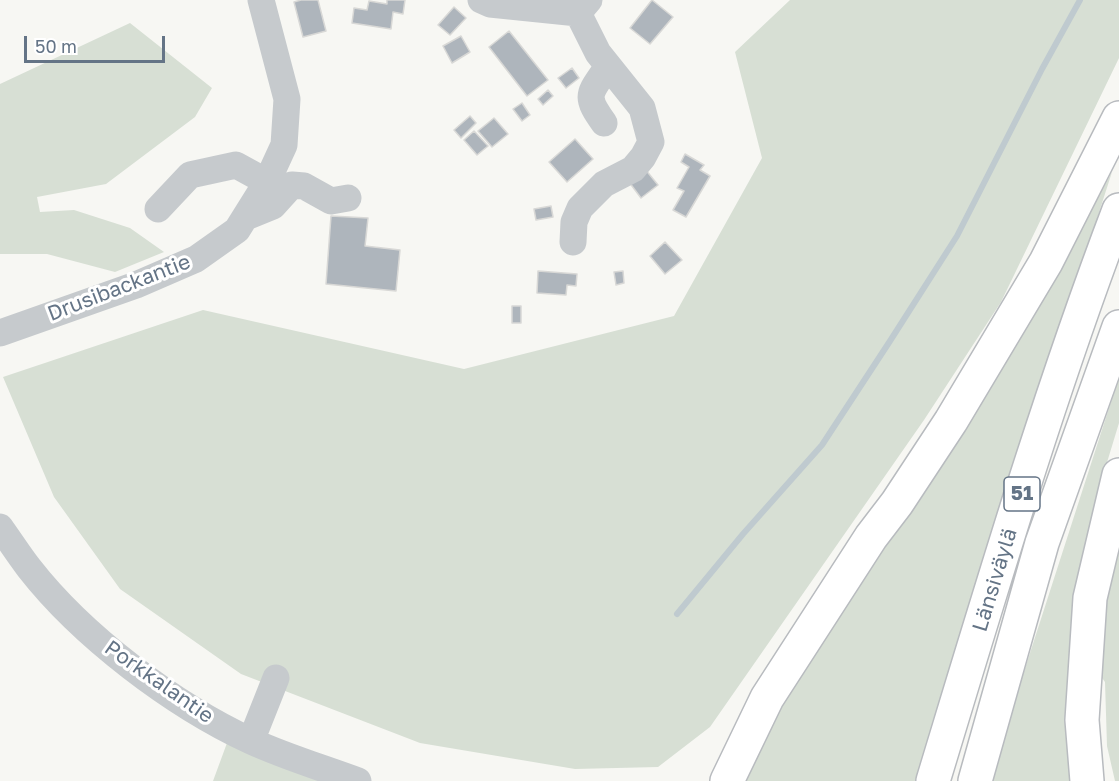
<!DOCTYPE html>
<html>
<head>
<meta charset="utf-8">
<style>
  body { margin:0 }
  #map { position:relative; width:1119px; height:781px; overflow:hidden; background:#f7f7f3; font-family:"Golos Text",sans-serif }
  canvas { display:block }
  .scale { position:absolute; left:24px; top:36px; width:141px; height:27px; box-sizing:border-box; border:3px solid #647486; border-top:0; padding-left:8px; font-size:18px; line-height:21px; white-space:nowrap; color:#647486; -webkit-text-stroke:4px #fff; paint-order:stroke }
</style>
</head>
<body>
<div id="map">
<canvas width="1119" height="781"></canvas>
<div class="scale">50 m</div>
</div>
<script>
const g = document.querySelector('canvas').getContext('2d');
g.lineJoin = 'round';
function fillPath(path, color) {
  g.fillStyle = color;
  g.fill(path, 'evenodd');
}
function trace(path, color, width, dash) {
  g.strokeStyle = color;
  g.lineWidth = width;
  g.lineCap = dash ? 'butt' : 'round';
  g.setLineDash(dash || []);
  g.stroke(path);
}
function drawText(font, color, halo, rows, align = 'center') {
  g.font = font + ' "Golos Text",sans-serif';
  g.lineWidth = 6;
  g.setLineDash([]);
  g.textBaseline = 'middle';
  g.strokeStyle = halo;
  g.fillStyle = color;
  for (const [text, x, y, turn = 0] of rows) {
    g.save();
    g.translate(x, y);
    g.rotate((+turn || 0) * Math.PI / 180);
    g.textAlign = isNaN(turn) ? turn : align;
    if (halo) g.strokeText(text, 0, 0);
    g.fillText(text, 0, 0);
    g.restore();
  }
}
fillPath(new Path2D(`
  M790,0H1119V58L1001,302L924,420L710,727L658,767L575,769L420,743L241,674L120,589L54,497L3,377L203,310L464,369L674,316L762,158L735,52Z
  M130,23L212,88L195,117L106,184L37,197L40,212L74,210L130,228L164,252L115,272L47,254H0V84Z
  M1112,172L916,781H737L785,694L1042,300Z
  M1119,377V423L1105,469L1071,621L1067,736L1075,781H991L1010,715Z
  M1119,524V781H1115L1107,746L1105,682L1097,671L1095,630Z
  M227,743L325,781H213Z`), '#d7dfd4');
trace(new Path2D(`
  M677,614L743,534L822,445L890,341L957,236L1042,69L1080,0`), '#bfcacf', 6);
const building = new Path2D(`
  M301,0H318L326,31L303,37L294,2Z
  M387,0H405L403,14L393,12L391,29L352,23L354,8L367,10L369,1L387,4Z
  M652,0L673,17L650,44L630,28Z
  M454,7L466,18L450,35L438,25Z
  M509,31L548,80L527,96L489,47Z
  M461,36L470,52L452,63L443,46Z
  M572,68L579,78L566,88L558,78Z
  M548,90L553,96L543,105L538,99Z
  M522,103L530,115L522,121L513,109Z
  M470,116L476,123L461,138L454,130Z
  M494,118L508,134L492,147L478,131Z
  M474,131L488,146L477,155L464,140Z
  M575,139L593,159L567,182L549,162Z
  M685,154L704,165L700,170L710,176L686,217L673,210L684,191L677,188L689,167L681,162Z
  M645,169L658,185L641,198L629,182Z
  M551,206L553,217L536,220L534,209Z
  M331,216L368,218L365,246L400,250L396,291L326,284Z
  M665,242L682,260L665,274L650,256Z
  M538,271L577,274L576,286L567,285L566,295L537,293Z
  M623,271L624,283L616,285L614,272Z
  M512,306H521V323H512Z`);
fillPath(building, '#aeb5bc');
trace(building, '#d8d8d6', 1.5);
const highway = new Path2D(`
  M727,781L767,698L871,537L897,503L951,421L1046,262L1119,118
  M933,781C991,590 1048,397 1119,210
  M975,781L1042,543L1119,327
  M1087,781L1082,720L1090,598L1119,475`);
trace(highway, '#b8bbbf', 36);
trace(new Path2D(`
  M481,0L490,4L578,13L589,0
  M604,123C583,94 590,94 608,66
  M158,209L190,175L236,165L267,182
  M246,217L273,206L292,185L304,186L331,201L348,198
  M573,242L574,222L580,208L604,184L633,169L643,157L651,142L642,108L598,53L578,13
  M0,333L136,285L196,259L237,230L267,182L284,145L287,99L261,0
  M0,527C10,541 19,555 29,568C82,636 173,705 251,741C286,757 323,768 358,781
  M251,741L276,678`), '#c6cacd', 27);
trace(highway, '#fff', 33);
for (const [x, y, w] of [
  [1022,494,36]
]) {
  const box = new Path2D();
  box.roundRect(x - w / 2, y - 17, w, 34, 4.5);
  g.fillStyle = '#fff';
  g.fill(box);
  trace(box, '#647486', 1.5);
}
drawText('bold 20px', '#647486', null, [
  ["51",1022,494]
]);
drawText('21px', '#647486', '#fff', [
  ["Drusibackantie",119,288,-21],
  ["Länsiväylä",995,580,-73],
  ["Porkkalantie",159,682,35]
]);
</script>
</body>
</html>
